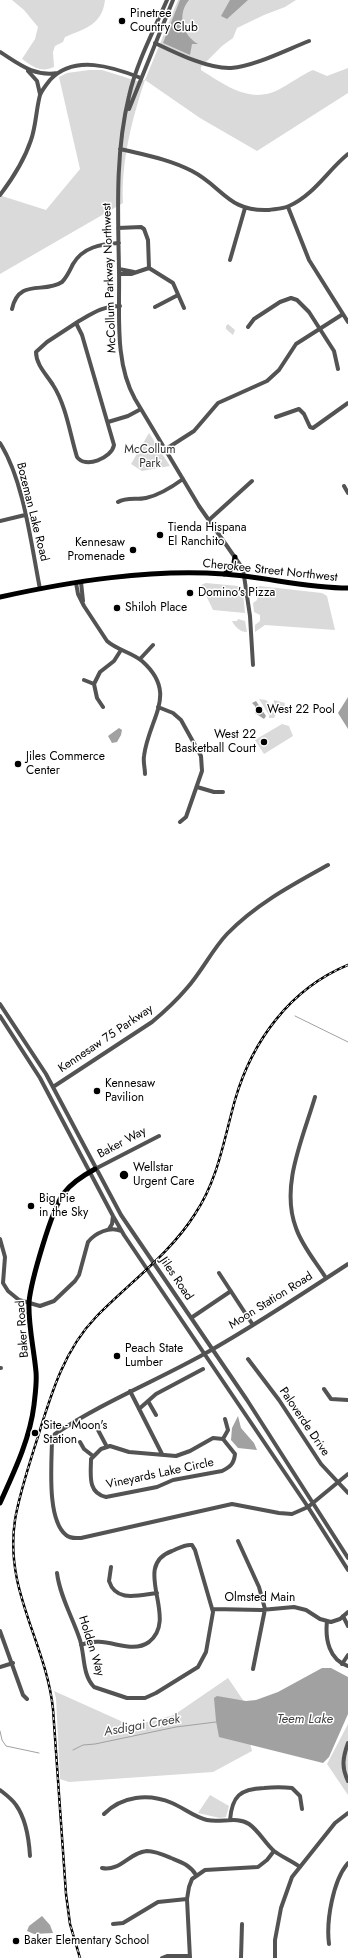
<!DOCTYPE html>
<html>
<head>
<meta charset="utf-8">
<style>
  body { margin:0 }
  canvas { display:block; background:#fff }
</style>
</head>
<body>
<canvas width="348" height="1958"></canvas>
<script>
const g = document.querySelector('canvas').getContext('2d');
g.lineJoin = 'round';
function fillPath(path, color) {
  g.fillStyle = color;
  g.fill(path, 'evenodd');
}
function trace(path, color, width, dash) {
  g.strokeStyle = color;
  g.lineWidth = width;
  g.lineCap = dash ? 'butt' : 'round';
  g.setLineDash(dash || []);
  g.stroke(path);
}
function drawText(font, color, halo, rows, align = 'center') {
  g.font = font + ' Jost,sans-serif';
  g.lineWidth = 3;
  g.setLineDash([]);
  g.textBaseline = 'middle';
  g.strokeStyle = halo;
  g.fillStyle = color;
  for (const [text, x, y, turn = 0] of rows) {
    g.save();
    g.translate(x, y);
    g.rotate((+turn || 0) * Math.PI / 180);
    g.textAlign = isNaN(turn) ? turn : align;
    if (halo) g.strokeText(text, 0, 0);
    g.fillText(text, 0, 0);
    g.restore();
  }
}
fillPath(new Path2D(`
  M12,0H105C102,25 86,28 65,37L63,42L55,46L53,52L54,67C41,73 33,67 22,59L35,39L38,27L24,10Z
  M178,0H296L285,7L264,15L237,28L233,38L222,46L201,67V70C225,85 250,104 278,90C290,84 301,75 313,70L327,76L348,68V93L257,151L200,118L145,80C132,119 121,162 123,203L0,274V197L2,196L46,210L80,169L59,77L67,73L89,70H102L137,81L145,80Z
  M228,324L235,330L233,335L226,329V326Z
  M149,433L170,466L142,471L131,464Z
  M206,583L238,586L243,593L245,613L213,610L201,585Z
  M259,586L322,593L327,596L335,630L265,625L255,632V625L260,621V615L254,612L253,603L257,600L258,595L253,593L252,590Z
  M238,619L245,621L247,632C240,632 235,627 232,621H237Z
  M259,699L266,700L275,709L276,714L274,718H269V715Z
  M274,700L285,703L284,709L273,707Z
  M282,724L289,726L293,736L264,754L255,740Z
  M228,1678L243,1700L227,1723L247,1731L252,1751L213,1772L69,1782L60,1779L56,1698L54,1691L132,1726L174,1715Z
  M348,1724V1795L327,1764Z
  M210,1795L229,1806L226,1817L220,1818L198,1813Z`), '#dadada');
fillPath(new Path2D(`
  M180,0H189C177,14 182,35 198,44H192L190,55L163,43Z
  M230,0H248L227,19L221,16Z
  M348,697V729L338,713Z
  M256,701L266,716L264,719L255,713V706L252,703Z
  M119,728L122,730L121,735L117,742L112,743L108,736Z
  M238,1416L241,1428L254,1443L257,1450L238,1448L231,1440L232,1428Z
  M322,1668H331L348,1677V1714L329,1757L323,1763L219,1737L216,1721L214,1698L217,1696L246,1701L256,1700L278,1692Z
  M42,1916L50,1925L53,1933L34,1934L27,1931L29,1926Z`), '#a1a1a1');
trace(new Path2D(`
  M295,1016L348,1042
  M0,1731L2,1740L6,1746L39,1753
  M73,1750L83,1745L95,1744L176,1727L216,1722`), '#a1a1a1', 1);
trace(new Path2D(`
  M167,0C154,30 136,64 129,96C115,153 118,212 119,271C120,312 114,362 135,399L199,506L243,569L250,616L253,665
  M155,43C176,53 208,69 231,68C255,66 286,50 309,41
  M0,52C19,64 34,77 58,73
  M28,71L37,81L40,94
  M129,109L173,0
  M120,149C145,155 169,159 192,171C223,187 228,212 269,210C275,209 283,209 289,206C314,195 328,170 348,154
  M0,195C13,178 24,161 31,140C36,126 36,110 40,95C42,90 46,85 50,80C74,54 113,67 141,78
  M288,207L309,260L348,322
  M118,228L141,227L144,229L148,240L149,268
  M230,260L245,208
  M119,269L134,272
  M119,274H131L149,268L173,283L184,308
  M155,307L178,295
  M12,309C19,278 44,294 62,282C67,277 70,270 73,264C83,247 101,244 119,243
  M76,323L82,335L114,445C112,458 85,469 77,457C70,434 66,405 53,385C47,375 36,365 36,352L47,342L76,323L79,321C93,313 103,306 120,306
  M248,327L254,319L280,302L291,298L297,300L309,312L334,351L338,369
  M276,417L299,409L304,414L310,427L313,428L348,403
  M108,422L128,416L141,409
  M0,443C24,481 31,544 40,589
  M166,449L194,431L218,403L267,381L279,370L296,344L343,314
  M344,486L348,493
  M118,502C126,497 137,500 146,498C160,495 172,487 183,479
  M209,520L252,481
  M0,521L25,515
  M81,582L83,601
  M76,583L78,594L84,606L107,641C117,650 131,652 142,661C179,694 149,717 144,756C143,762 145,768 145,774
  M140,659L153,645
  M84,680L94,684
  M103,707L97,698L94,684L100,672L114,661L121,650
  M158,707L173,713L181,720L201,756L202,771L186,817L180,822
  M197,787L214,792H223
  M0,1004L46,1074L121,1215L247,1400L348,1558
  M0,1016L40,1078L113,1216L124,1235L308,1507L348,1570
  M53,1087L152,1022C164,1012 176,1001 187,988C202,971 212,950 227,934C256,904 292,885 328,865
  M315,1097C303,1138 280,1186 296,1228C302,1246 316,1262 326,1278
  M95,1169L159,1136
  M109,1229L112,1224L113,1216
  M0,1239L5,1257L3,1283L8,1291L19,1300L40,1306L54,1301L75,1281L79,1275L88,1242C95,1233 110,1226 121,1231
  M348,1264C301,1295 254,1326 206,1353C156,1381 103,1402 55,1434L52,1438C52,1461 46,1519 66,1535C70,1539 76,1538 81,1538L232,1504L279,1513L292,1514L308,1507L348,1474
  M219,1273L253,1325
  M191,1318L231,1291
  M248,1359L279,1400L321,1464L348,1493
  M0,1368H1
  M324,1389L331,1399L348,1400
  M130,1391L162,1454
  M148,1401L156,1415
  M139,1409L156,1394L203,1369
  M98,1430L107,1447
  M213,1438L223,1439L235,1454C234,1464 230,1467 222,1471L173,1480L157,1487L106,1497C87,1493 91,1474 91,1459L101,1449L110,1446L129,1452L176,1456L190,1451Z
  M223,1439L228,1430L225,1419
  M80,1442L84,1449L93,1456
  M238,1541L259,1587L265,1609L253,1669
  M111,1567L109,1581C116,1603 139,1595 157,1593
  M57,1573C60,1597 73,1618 80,1640C85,1656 82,1674 94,1687L127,1698H145L156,1693L198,1667L206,1652L213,1612L195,1550L192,1545C185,1544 179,1548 172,1551C130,1566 180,1618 149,1642C129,1656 106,1634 81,1645
  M213,1609L261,1610L294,1607L306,1610L320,1619L331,1622L340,1619L348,1612
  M343,1616L348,1626
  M327,1621C325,1639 329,1660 348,1666
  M0,1631L23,1695L27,1699
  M342,1664L348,1655
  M0,1667L13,1663
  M348,1743C343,1757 341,1767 348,1781
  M0,1790C5,1794 12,1799 16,1805C26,1819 29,1839 30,1856
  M104,1814C122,1796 148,1793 172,1803C184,1808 194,1817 207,1820C221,1823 237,1816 249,1824C259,1831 265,1843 274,1851C282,1857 292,1861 300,1867
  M230,1820C232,1796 240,1789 264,1788C274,1787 283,1787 292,1788L300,1796L302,1809
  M102,1868C120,1872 130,1852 147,1851C155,1851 164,1855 171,1858C181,1862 190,1865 196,1875
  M113,1924L123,1923L158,1902L187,1899
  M329,1944C326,1921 333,1880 348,1863
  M162,1958L167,1956H190
  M190,1958L187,1899L189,1887L192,1879L205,1870L258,1867L267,1860L274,1851
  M241,1958L242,1924
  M275,1958V1940L281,1908L292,1877L335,1823L348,1813`), '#535353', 4);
trace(new Path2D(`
  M224,574L233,568L235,557
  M0,597C73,581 149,569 224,574C266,577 306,588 348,588
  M0,1503C14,1472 30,1439 34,1405C35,1395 37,1383 36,1372C34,1349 28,1325 29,1302C31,1281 52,1208 64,1193C72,1182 84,1175 95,1169`), '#000', 5);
const rail = new Path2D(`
  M80,1958L70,1924L66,1894L53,1709C46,1642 4,1591 15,1520C19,1496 27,1472 34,1449C49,1402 61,1353 96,1317C129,1283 170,1254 195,1214C218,1180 224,1139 235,1100C252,1041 290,989 348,965`);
trace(rail, '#000', 2.5);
trace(rail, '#fff', 1, [3]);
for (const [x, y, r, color] of [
  [122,21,4,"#000"],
  [160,535,4,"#000"],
  [133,550,4,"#000"],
  [190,593,4,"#000"],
  [117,608,4,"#000"],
  [259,710,4,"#000"],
  [264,742,4,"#000"],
  [18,764,4,"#000"],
  [97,1091,4,"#000"],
  [124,1175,5,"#000"],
  [31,1206,4,"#000"],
  [117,1356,4,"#000"],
  [35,1433,4,"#000"],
  [16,1941,4,"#000"]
]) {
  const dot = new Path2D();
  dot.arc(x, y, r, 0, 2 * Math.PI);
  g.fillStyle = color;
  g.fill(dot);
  trace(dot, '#fff', 1.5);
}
drawText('12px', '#000', '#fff', [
  ["Pinetree",130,14],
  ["Country Club",130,28],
  ["Tienda Hispana",168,528],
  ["El Ranchito",168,542],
  ["Kennesaw",125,543,"right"],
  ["Promenade",125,557,"right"],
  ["Domino's Pizza",198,593],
  ["Shiloh Place",125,608],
  ["West 22 Pool",267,710],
  ["West 22",256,735,"right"],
  ["Basketball Court",256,749,"right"],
  ["Jiles Commerce",26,757],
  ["Center",26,771],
  ["Kennesaw",105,1084],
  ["Pavilion",105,1098],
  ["Wellstar",133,1168],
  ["Urgent Care",133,1182],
  ["Big Pie",39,1199],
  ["in the Sky",39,1213],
  ["Peach State",125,1349],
  ["Lumber",125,1363],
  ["Site - Moon's",43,1426],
  ["Station",43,1440],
  ["Baker Elementary School",24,1941]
], 'left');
drawText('12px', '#000', '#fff', [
  ["McCollum Parkway Northwest",110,278,-92],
  ["Bozeman Lake Road",32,512,76],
  ["Cherokee Street Northwest",270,571,6],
  ["Kennesaw 75 Parkway",106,1039,-34],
  ["Baker Way",122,1143,-28],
  ["Jiles Road",176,1279,56],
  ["Moon Station Road",271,1301,-32],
  ["Baker Road",23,1329,-94],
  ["Paloverde Drive",304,1422,56],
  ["Vineyards Lake Circle",160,1474,-12],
  ["Olmsted Main",260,1598],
  ["Holden Way",91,1646,73]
]);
drawText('12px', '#313131', '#fff', [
  ["McCollum",150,450],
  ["Park",150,464]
]);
drawText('italic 13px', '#424242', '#fff', [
  ["Teem Lake",305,1720],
  ["Asdigai Creek",142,1726,-10]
]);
</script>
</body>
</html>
